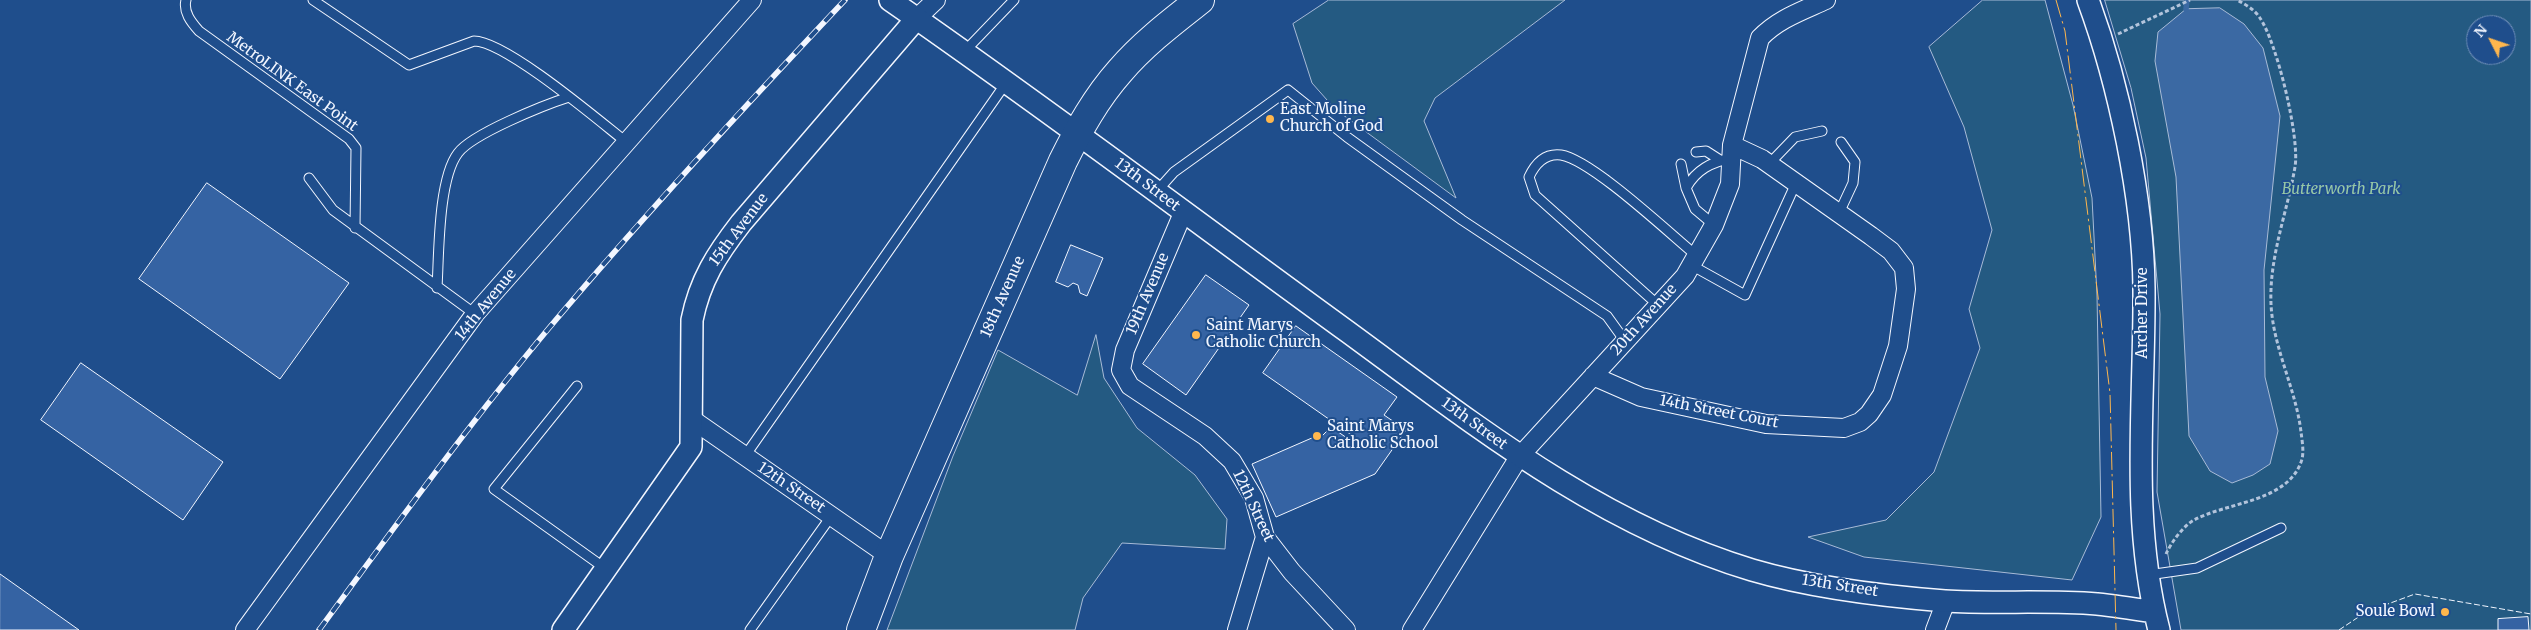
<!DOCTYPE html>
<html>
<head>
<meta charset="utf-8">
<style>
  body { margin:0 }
  #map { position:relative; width:2531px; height:630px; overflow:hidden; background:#1f4e8c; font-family:Merriweather,serif }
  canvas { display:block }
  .north { position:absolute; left:2466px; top:15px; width:50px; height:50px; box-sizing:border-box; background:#1f4e8c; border:1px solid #7391ba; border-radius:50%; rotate:311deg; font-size:14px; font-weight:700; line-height:20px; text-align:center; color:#f2f6ff }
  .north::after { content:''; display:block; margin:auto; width:18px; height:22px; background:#ffb74d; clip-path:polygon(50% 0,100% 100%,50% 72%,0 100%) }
</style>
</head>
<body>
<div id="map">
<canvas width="2531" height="630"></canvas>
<div class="north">N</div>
</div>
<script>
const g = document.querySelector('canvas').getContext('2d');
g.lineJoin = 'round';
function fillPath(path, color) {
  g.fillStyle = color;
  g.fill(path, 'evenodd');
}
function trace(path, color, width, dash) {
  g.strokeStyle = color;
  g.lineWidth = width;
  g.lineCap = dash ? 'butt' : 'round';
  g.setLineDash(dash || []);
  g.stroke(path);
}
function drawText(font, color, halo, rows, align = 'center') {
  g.font = font + ' Merriweather,serif';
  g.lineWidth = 4;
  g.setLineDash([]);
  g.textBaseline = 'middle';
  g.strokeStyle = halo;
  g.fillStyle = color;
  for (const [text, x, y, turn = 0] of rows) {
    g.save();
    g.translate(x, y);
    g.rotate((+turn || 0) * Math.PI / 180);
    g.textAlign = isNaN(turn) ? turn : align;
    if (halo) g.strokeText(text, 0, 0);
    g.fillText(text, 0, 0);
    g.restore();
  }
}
const green = new Path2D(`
  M1329,0H1565L1435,98L1424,121L1456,198L1335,109L1312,83L1293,24Z
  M1983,0H2045L2073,105L2092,198L2097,295L2101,517L2072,580L1864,557L1808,537L1886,520L1934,472L1980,348L1969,309L1992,230L1964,127L1929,47Z
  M2105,0H2531V630H2181L2157,492L2160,314L2146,158L2131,88ZM2476,25H2506V55H2476Z
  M1096,335L1104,378L1137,428L1195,475L1227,519L1225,549L1122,543L1083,598L1075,630H887L953,456L998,350L1077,395Z`);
fillPath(green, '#245a82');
trace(green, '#a8bbd7', 1);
const water = new Path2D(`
  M2220,8L2244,24L2263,48L2280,116L2264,270L2265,377L2278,431L2270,464L2253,475L2232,483L2210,471L2189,436L2176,177L2155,61L2158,32L2186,9Z`);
fillPath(water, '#3b69a3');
trace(water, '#a8bbd7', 1);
trace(new Path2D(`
  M2186,9L2187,0`), '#3b69a3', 5.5);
const building = new Path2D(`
  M207,183L349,283L280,379L139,279Z
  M1071,245L1103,258L1087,296L1080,293L1078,285L1073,283L1068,287L1056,282Z
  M1206,275L1249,305L1186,395L1143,364Z
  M1296,326L1397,397L1384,415L1406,430L1375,474L1276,517L1252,464L1321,434L1322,436L1331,427L1360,447L1363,443L1263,373Z
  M81,363L223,462L183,520L41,420Z
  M0,574L79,630H0Z
  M2528,617L2529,630H2498V619Z`);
fillPath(building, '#3563a3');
trace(building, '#f2f6ff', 1);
const service = new Path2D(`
  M186,0C183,12 191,22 199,31L349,139L356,148L355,228
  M313,0L409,65L474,41C505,41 597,119 626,142
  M964,52L1014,0
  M1696,152L1706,151L1720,160
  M1681,164L1686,188
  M1769,164L1795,137L1822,131
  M309,178L333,210L475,314
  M1157,191L1174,172L1288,90L1347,137L1462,220L1607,316L1625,341
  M1839,213L1853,183L1855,162L1841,142
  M1714,225L1695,209L1686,188C1696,170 1711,162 1732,158
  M1691,265L1745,295L1796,183
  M437,288C439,255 438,179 458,153C472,134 544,105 569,97
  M1658,305L1535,195L1529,177C1535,164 1545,153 1561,155C1592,160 1669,233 1697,256
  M577,386L494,489L606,569
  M745,456L1006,83
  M2148,575L2197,568L2281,528
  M750,630L832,515`);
const minor = new Path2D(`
  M917,18L936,0
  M1183,213L1125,350L1121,370L1130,386L1205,436L1232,461L1254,498L1265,537L1292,572L1346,630
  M1593,376L1641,397L1766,424L1844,428L1860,422L1869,414L1882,395L1898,346L1906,289L1904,268L1891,251L1871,236L1762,159L1732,145
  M693,420L889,556
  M245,630L475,314L752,0
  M1237,630L1265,537
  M1412,630L1519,457L1685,276L1714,225L1730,184L1732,145L1760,38C1778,19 1802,11 1826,0
  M1935,630L1946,601`);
const tertiary = new Path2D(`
  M890,0C1045,107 1195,221 1348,332C1475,425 1599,524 1752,570C1813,588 1881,596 1945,601C1995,604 2046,600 2097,604C2116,606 2135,609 2154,612
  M2088,0C2119,84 2143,198 2144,288C2145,402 2130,518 2159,630
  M563,630L691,447L692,320C700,280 717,254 741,223L917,18`);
const primary = new Path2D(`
  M861,630L889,556L1063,161C1079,129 1096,98 1120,71C1143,44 1172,22 1200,0`);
trace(service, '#f2f6ff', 11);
trace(minor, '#f2f6ff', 20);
trace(tertiary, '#f2f6ff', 24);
trace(primary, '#f2f6ff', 30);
trace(new Path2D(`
  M2118,34L2190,0
  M2166,554C2171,543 2183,526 2194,520C2227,502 2290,502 2302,459C2304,451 2302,440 2301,432C2296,389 2273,348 2271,304C2269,257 2287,213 2295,167C2300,138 2277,43 2260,18C2255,10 2245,4 2237,0`), '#b3c4dc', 3, [4, 2.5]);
trace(service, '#1f4e8c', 9);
trace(minor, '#1f4e8c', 18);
trace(tertiary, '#1f4e8c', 21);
trace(primary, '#1f4e8c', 28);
const rail = new Path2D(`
  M319,630C394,528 468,425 549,328C644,215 744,107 845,0`);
trace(rail, '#f2f6ff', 5.5);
trace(rail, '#1f4e8c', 4, [11]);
trace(new Path2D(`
  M2339,630L2366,612L2415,594L2531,614`), '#f2f6ff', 1, [6, 2.5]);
trace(new Path2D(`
  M2056,0L2065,31L2110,393L2116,630`), '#ffb74d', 1, [18, 4, 2.5, 4]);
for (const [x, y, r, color] of [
  [1270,119,5,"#ffb74d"],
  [1196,335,5,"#ffb74d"],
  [1317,436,5,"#ffb74d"],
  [2445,612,5,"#ffb74d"]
]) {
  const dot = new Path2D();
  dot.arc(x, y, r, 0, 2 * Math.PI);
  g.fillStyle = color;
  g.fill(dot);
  trace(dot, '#1f4e8c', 2);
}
drawText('15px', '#f2f6ff', '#1f4e8c', [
  ["MetroLINK East Point",292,82,36],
  ["13th Street",1147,185,37],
  ["15th Avenue",739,230,-53],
  ["19th Avenue",1148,294,-67],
  ["18th Avenue",1003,297,-66],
  ["14th Avenue",486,305,-51],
  ["Archer Drive",2143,313,-90],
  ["20th Avenue",1644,320,-48],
  ["14th Street Court",1719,412,11],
  ["13th Street",1474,424,36],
  ["12th Street",791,488,34],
  ["12th Street",1253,506,65],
  ["13th Street",1840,586,9]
]);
drawText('15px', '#f2f6ff', '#1f4e8c', [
  ["East Moline",1280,110],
  ["Church of God",1280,127],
  ["Saint Marys",1206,326],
  ["Catholic Church",1206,343],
  ["Saint Marys",1327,427],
  ["Catholic School",1327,444],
  ["Soule Bowl",2435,612,"right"]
], 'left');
drawText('italic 15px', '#97c8a6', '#1f4e8c', [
  ["Butterworth Park",2341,190]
]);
</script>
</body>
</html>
